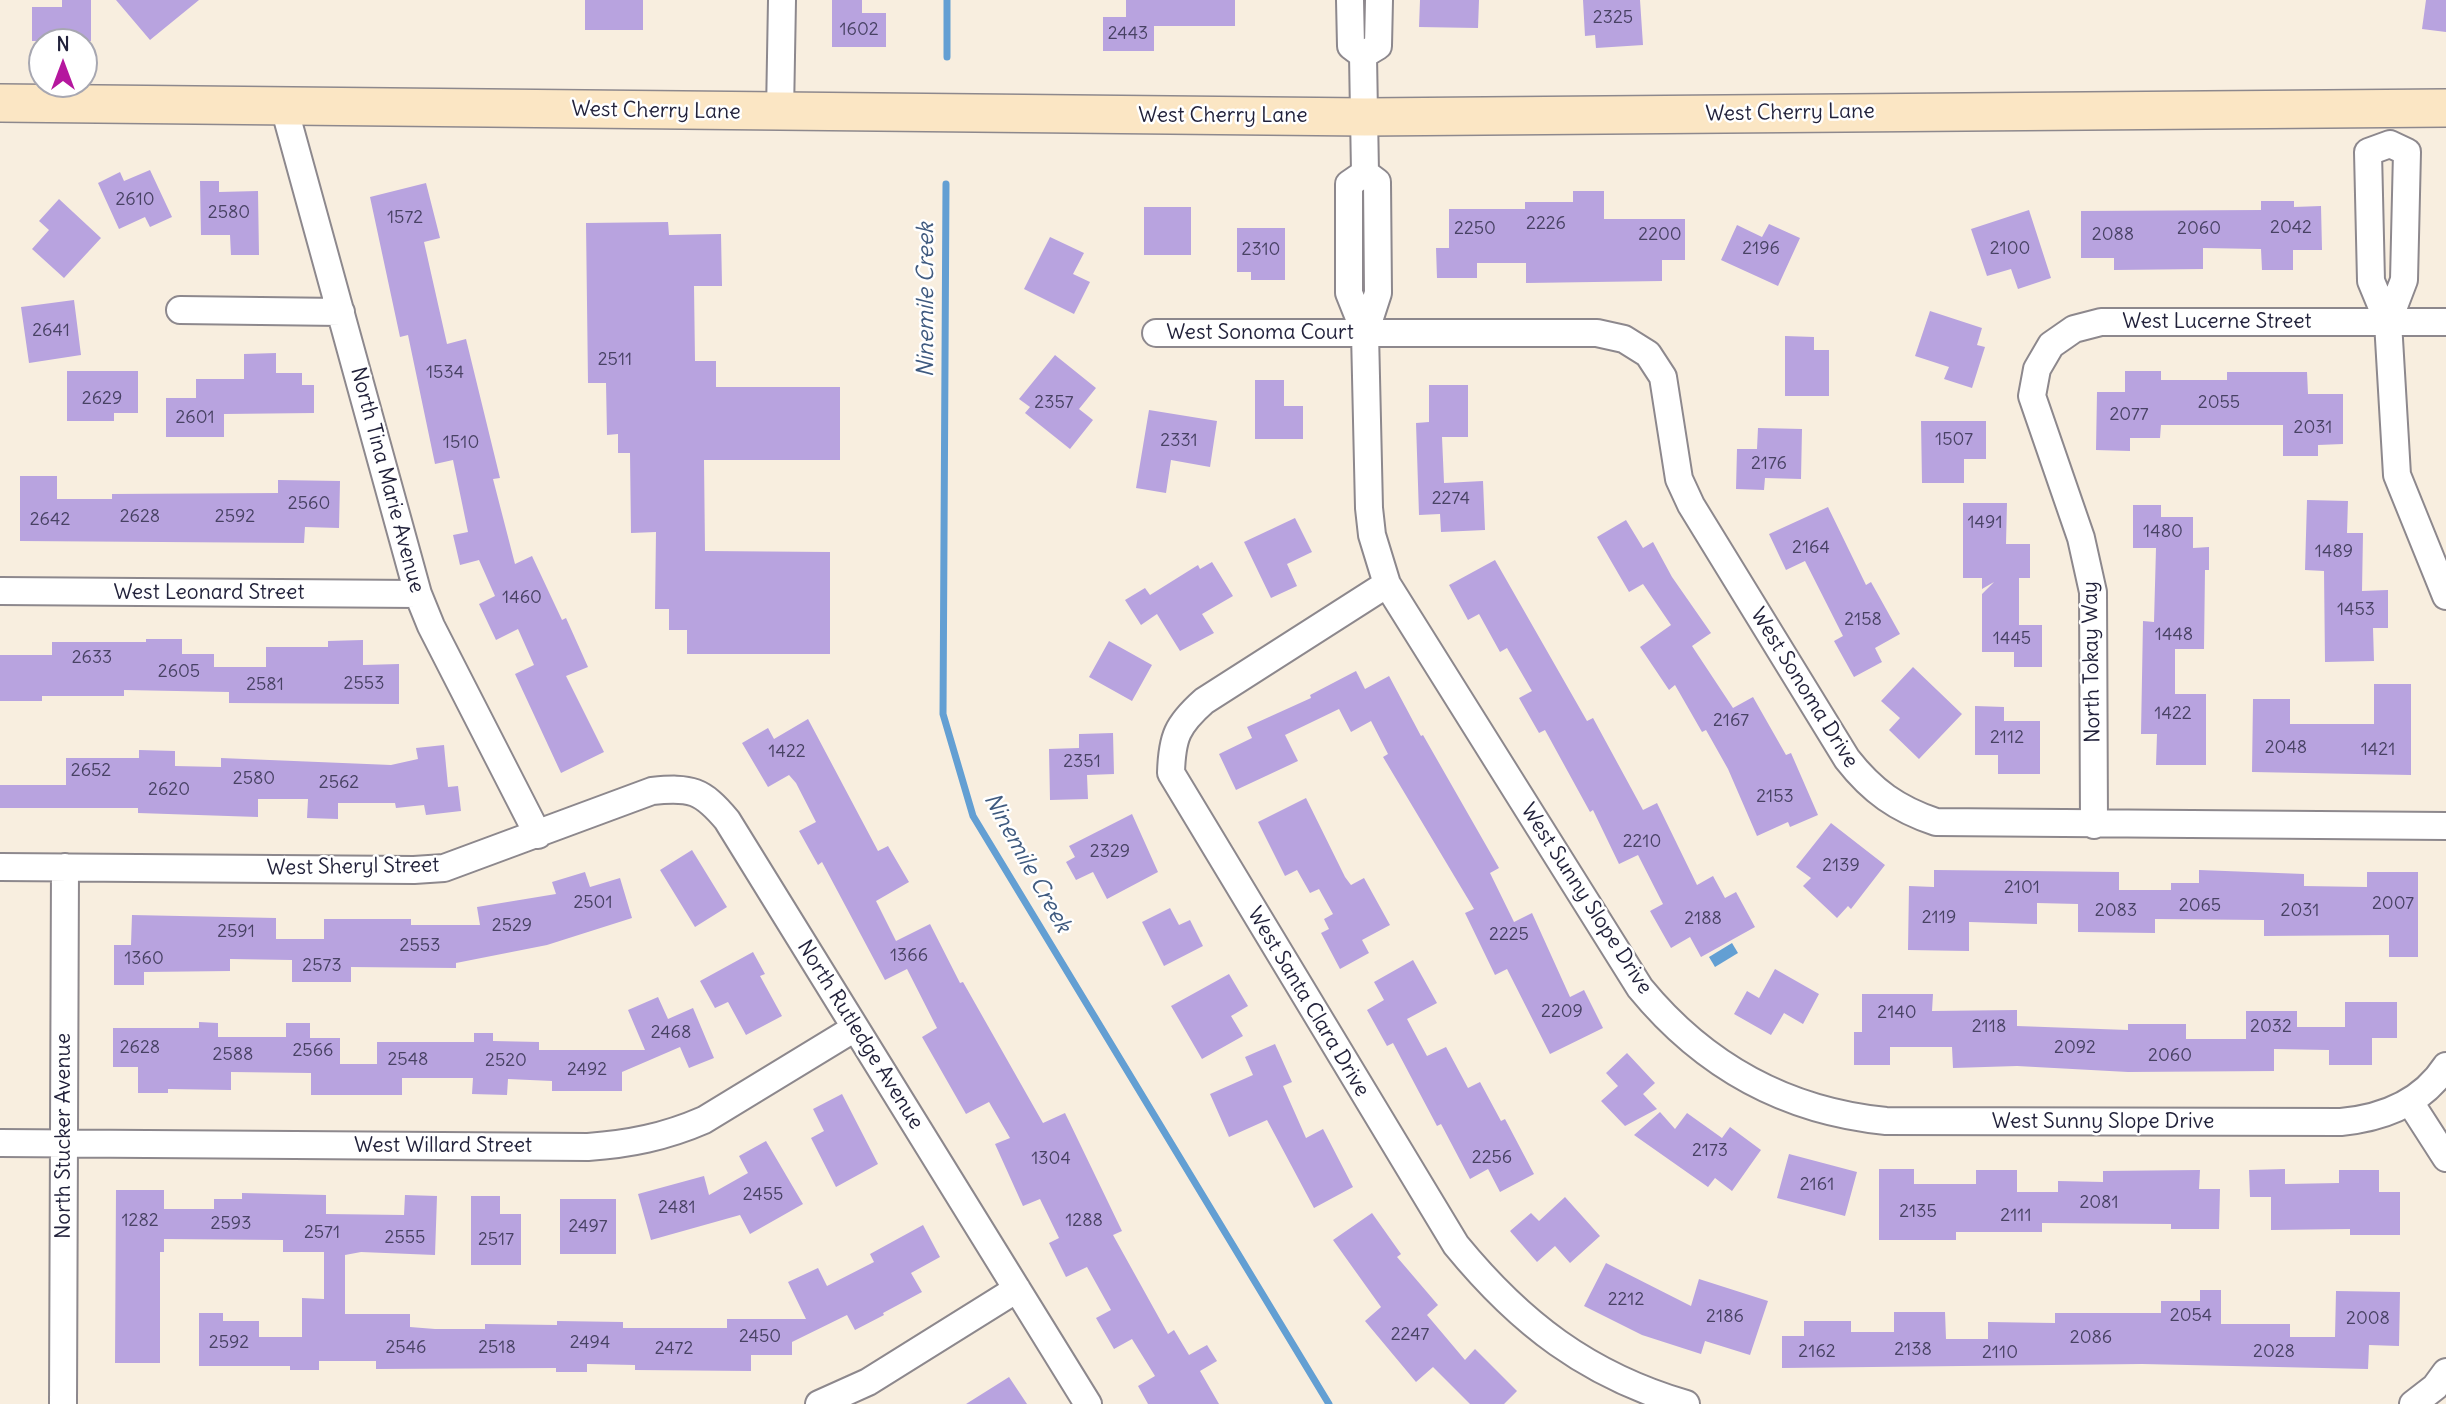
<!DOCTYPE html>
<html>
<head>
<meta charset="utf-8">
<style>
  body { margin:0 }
  #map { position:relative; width:2446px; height:1404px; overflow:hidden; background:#f8eedf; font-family:Delius,sans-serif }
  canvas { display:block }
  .north { position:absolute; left:28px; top:28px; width:70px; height:70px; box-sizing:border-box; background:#fff; border:2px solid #a7a7b1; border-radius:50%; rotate:0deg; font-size:19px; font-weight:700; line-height:28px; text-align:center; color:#22223b }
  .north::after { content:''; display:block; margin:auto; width:24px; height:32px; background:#b5179e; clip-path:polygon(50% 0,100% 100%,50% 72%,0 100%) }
</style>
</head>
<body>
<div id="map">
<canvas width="2446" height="1404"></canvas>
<div class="north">N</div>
</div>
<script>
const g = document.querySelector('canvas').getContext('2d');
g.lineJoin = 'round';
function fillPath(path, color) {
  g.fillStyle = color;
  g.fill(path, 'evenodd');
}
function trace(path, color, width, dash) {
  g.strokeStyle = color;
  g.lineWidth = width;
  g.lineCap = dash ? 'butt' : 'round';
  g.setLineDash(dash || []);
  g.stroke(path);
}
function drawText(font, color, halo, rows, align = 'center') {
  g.font = font + ' Delius,sans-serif';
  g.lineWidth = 5;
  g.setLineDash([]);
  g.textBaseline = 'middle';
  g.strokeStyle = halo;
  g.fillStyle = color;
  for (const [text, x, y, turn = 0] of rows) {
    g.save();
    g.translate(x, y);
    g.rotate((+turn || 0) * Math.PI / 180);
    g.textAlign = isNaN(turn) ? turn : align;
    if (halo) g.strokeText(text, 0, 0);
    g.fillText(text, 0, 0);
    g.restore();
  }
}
fillPath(new Path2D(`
  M1732,943L1738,953L1715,967L1709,957Z`), '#639fd3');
trace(new Path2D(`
  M947,57V0
  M946,184L943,714L973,816L1329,1404`), '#639fd3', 7);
fillPath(new Path2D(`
  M62,0H91V41H32V7H62Z
  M116,0H199L150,40Z
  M585,0H643V30H585Z
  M832,0H862V13H886V47H832Z
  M1126,0H1235V26H1154V51H1103V17H1126Z
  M1420,0H1479L1478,28L1419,27Z
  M1583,0H1640L1643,45L1596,48L1595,35L1585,36Z
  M2426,0H2446V32L2422,29Z
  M150,170L172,217L150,227L145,217L119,229L98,183L120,172L124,181Z
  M200,181H219V192L258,191L259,255H231L230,235H201Z
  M426,183L440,238L424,242L447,344L466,339L500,478L493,479L515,564L532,556L562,620L566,618L588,667L566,676L604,752L561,773L515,674L534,665L518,629L496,640L479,604L495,596L479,560L460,565L453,535L468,532L453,460L435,464L408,335L400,337L370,197Z
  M1573,191H1604V219H1685V260H1662V281L1526,283V263H1477V278H1437L1436,248H1449V209H1525V202H1573Z
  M59,199L101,238L64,278L32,249L49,230L39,221Z
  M2261,201H2294V207L2321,206L2322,250H2293V270H2262L2261,249L2203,248V269L2114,270V258H2081V211L2261,210Z
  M1144,207H1191V255H1144Z
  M2029,210L2051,278L2018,289L2011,269L1987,276L1971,229Z
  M668,222L669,235L721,234L722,286H694L695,361H716V387H840V460H704L705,551L830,552V654H687V630H669V609H655L656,532L631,533L630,453H618V434L607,435L606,383H588L586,223Z
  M1769,224L1800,238L1778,286L1721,260L1737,225L1762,237Z
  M1237,228H1285V280H1251V272H1237Z
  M1050,237L1084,253L1073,274L1090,282L1074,314L1024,289Z
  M74,300L81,355L29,363L21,307Z
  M1930,311L1982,328L1977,345L1985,347L1972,388L1944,379L1949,367L1915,356Z
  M1785,336L1814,337V350H1829V396H1785Z
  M276,353V373H302V385H314V413L224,414V437H166V398H196V379H244V354Z
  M1055,355L1096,388L1079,409L1093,420L1070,449L1025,413L1030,407L1019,399Z
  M67,371H138V413H114V421H67Z
  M2125,371H2161V380H2227V372H2307L2308,394H2343V444L2318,445V456H2283V425H2161L2160,438H2130V451L2096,450L2097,392H2125Z
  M1255,380H1284V406H1303V439H1255Z
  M1429,385H1468V437H1442L1444,483L1483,481L1485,530L1441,532L1440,514L1419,515L1416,423L1429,422Z
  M1149,410L1217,421L1210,467L1171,460L1166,493L1136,488Z
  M1921,421H1986V459H1964V483H1922Z
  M1758,428L1802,429L1801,479L1765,478L1764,490L1736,489L1737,449H1757Z
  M20,476H57V499H112V494L278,493V480L340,481L339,528L305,527L304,543L20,541Z
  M2307,500L2348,501L2347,533H2363L2362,591L2388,590V628H2373L2374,661L2325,662L2324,571L2305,570Z
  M1963,503H2007L2006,544H2030V578H2019V625H2042V667H2014V652H1982V594L1994,582L1982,589V578H1963Z
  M2133,505H2161V517H2193V548L2209,547V570H2205L2204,649H2175V694H2206V765H2156L2157,734H2141L2143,621L2154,622L2156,548H2133Z
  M1828,507L1866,585L1871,582L1900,634L1875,648L1882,662L1854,677L1834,641L1843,636L1805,561L1786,570L1769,534Z
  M1295,518L1312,552L1287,564L1297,586L1271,598L1244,542Z
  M1626,520L1643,548L1653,542L1672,577L1711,633L1692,646L1733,708L1753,697L1786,755L1791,753L1818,815L1790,827L1788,822L1757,836L1728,769L1706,730L1702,732L1675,685L1669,690L1640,647L1671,625L1643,584L1629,592L1597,537Z
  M1495,560L1587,721L1593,718L1643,810L1657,803L1697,885L1713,876L1725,898L1736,892L1755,927L1701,957L1690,937L1671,948L1650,911L1663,904L1638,855L1619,864L1593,810L1590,812L1545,730L1539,733L1519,698L1532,691L1507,648L1500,652L1479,614L1468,620L1449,585Z
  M1212,562L1233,596L1202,614L1214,633L1180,651L1157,614L1141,625L1125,600L1145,588L1150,595L1198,565L1200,569Z
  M146,639H182V654H214V667H266V647H328V641L363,640V665L399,664V704L229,703V692L124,690V696H42V701H0V655H52V642H146Z
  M1109,641L1152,665L1132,701L1089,677Z
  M1913,667L1962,714L1919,759L1889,730L1900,718L1881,701Z
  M1356,671L1365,689L1389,676L1421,736L1423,735L1499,868L1490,873L1514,922L1532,913L1570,997L1584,990L1603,1028L1550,1054L1507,969L1495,975L1465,913L1474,909L1383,757L1388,754L1371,721L1351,732L1339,709L1285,735L1298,761L1236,790L1219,754L1252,738L1247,727L1311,698L1310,695Z
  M2374,684H2411V775L2252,772L2253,699H2290V724H2374Z
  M1975,706L2004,707V721H2040V774H1998V755H1975Z
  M808,719L878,851L888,846L909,882L876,901L896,941L930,924L960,983L963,982L1043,1123L1065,1113L1122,1231L1113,1235L1168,1334L1174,1330L1189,1355L1207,1345L1217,1361L1200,1371L1219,1404H1148L1138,1386L1155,1376L1132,1339L1114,1349L1096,1318L1111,1310L1087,1267L1066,1277L1049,1243L1059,1238L1040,1199L1023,1206L995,1144L1010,1138L989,1102L966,1114L922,1037L937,1028L907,969L885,980L822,862L818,865L799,831L816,822L796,783L789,775L768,787L742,743L768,728L774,739Z
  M1113,733L1114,774L1087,775L1088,799L1050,800L1049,749L1079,748V734Z
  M444,745L448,787L458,786L461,811L426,815L424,805L396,808L395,803H338V819L307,818L308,799H258V817L138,813V808H0V785H66V758H139V750L175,751V766L221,767V758L391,765L418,759L416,748Z
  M1306,798L1345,877L1351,885L1364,878L1390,925L1362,940L1369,953L1340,969L1321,933L1329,929L1324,919L1333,914L1319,889L1310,893L1297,870L1285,876L1258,822Z
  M1132,814L1158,872L1107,899L1093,872L1076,880L1066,862L1075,857L1069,846Z
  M1831,823L1885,865L1851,909L1848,906L1837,918L1803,886L1811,878L1796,867Z
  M692,850L727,907L695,927L660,870Z
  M1934,870L2119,872V890H2171V883H2199V870L2304,874V886L2367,887V872H2418V957H2389V935L2264,936V920L2155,919V933L2078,932V904L2037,903V924L1969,922V951L1908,950L1909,886L1934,887Z
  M585,872L590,887L620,878L632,918L547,945L456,963V968L351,967V982H292V960L230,959V971L144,972V985H114V945H131L132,915L276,918V939H324V919H411V925H480L477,907L556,894L552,882Z
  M1170,908L1179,925L1190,920L1203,946L1164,966L1142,922Z
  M753,952L765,974L760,976L782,1016L746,1035L728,1002L715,1008L700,981Z
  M1413,960L1437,1003L1407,1019L1427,1056L1446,1047L1468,1088L1480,1082L1501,1121L1505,1119L1534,1174L1500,1192L1488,1169L1470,1179L1441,1124L1437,1126L1393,1043L1387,1046L1367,1010L1384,1000L1374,982Z
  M1775,969L1819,994L1803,1024L1784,1013L1771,1035L1734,1014L1747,991L1759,998Z
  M1229,974L1248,1006L1231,1016L1243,1036L1202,1059L1171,1006Z
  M1862,994H1933L1932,1011L2017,1010V1026L2128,1030V1024H2186V1039H2246V1011H2297V1027H2345V1002H2397V1038H2372V1065H2329V1050L2274,1049V1071L2128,1072L2017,1066L1953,1068L1952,1047H1890V1065H1854V1032H1862Z
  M658,997L668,1019L693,1008L714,1058L689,1068L680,1047L622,1072V1091H552V1081L508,1079L507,1095L472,1094L473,1078H402V1095H311V1073L231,1072V1090L168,1089V1093H138V1067H113V1028H199V1022L218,1023V1037H286V1023H310V1038H340V1064H377V1042H474V1033H493V1041L539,1042V1050H645L628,1010Z
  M1275,1044L1292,1082L1283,1086L1306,1138L1323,1129L1353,1187L1314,1208L1267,1120L1229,1137L1210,1094L1253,1075L1245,1057Z
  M1627,1053L1655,1083L1643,1094L1657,1109L1625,1126L1601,1101L1618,1086L1606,1073Z
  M842,1094L878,1164L836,1187L811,1138L824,1131L813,1109Z
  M1660,1112L1675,1129L1687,1113L1722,1138L1730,1127L1761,1150L1732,1191L1715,1178L1708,1187L1634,1135Z
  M766,1141L803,1204L750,1234L740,1215L651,1240L638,1194L704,1176L709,1195L748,1173L739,1156Z
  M1789,1154L1857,1172L1845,1216L1777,1198Z
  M1879,1169H1914V1184H1976V1170H2017V1192H2058V1181L2103,1182V1171L2200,1170L2199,1189H2220L2219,1229H2171V1224L2042,1223V1232H1956V1240H1879Z
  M2285,1169V1184L2339,1183V1170H2379V1192H2400V1235H2350V1229L2271,1230V1197H2250L2249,1170Z
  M116,1190H164V1209H214V1199H242V1193L326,1195V1214L404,1215L405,1195L437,1196L435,1255L361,1252L345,1255V1314H410V1327L435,1329H485V1324L557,1325V1321L623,1322V1328H727V1319H806L788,1282L818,1268L827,1286L874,1262L870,1254L923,1225L940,1257L911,1273L922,1292L883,1313L884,1315L855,1330L847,1315L792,1342V1355H751V1371L635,1370V1365L587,1364V1372H556V1368L376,1369V1361H319V1370H290V1366H199V1313H223V1321H259V1337H302V1298L324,1299V1252H283V1240L164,1239V1252H160V1363H115Z
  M471,1196H500V1214H521V1265H471Z
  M1565,1197L1600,1236L1570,1263L1555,1246L1537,1262L1510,1231L1531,1213L1539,1221Z
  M560,1199H616V1254H560Z
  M1372,1213L1401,1254L1397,1257L1438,1305L1427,1315L1465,1360L1475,1349L1517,1391L1504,1404H1470L1433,1367L1416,1382L1365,1321L1381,1307L1333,1240Z
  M1606,1263L1691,1306L1699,1279L1768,1301L1750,1355L1705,1341L1701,1354L1642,1335L1584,1306Z
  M2200,1290H2221V1324H2290V1337H2335L2336,1291L2400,1292L2399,1346L2369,1345L2368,1369L2142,1364L1782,1368V1336H1804V1321H1851V1332H1894V1312H1945L1946,1339H1988V1322L2055,1323V1313H2161V1301H2200Z
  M1009,1377L1027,1404H966Z`), '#b8a3df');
const street = new Path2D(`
  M1350,0L1351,46L1363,55
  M1363,55L1365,173
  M1363,55L1378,46L1379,0
  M284,107L418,594L431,626L538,835
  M780,113L782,0
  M180,310L341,312
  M2388,322L2404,280L2407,152L2390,144L2368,152L2371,281L2388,322L2397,475L2446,596
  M1156,333H1597L1624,339L1648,354L1663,377L1679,479L1691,505L1847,759C1872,791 1897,809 1936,822L2446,826
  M1365,333L1349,293V184L1365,173L1377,182L1378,293L1365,333L1369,508L1372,535L1387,584L1640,988C1704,1066 1785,1111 1886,1121L2341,1122C2383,1118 2422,1103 2446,1066
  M1387,584L1204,701C1177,725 1172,737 1171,773L1456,1245C1520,1323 1587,1375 1686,1404
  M0,591L418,594
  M2094,825L2093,592L2081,538L2032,396L2037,369L2051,345L2074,329L2101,322H2446
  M0,867L414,870L444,868L652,791C691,787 702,790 727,820L1088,1404
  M2410,1102L2446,1158
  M0,1143L588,1147C629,1144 665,1137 704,1120L855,1028
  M63,1404L65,867
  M819,1404L868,1382L1017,1289
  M2413,1404L2435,1387L2446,1372`);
const secondary = new Path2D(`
  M0,103L1365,117L2446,108`);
trace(street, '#8d888d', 30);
trace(secondary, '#8d888d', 40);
trace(street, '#fff', 26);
trace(secondary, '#fbe6c4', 37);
drawText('18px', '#484264', null, [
  ["2325",1613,18],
  ["1602",859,30],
  ["2443",1128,34],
  ["2610",135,200],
  ["2580",229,213],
  ["1572",405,218],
  ["2226",1546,224],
  ["2042",2291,228],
  ["2250",1475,229],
  ["2060",2199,229],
  ["2200",1660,235],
  ["2088",2113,235],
  ["2196",1761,249],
  ["2100",2010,249],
  ["2310",1261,250],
  ["2641",51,331],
  ["2511",615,360],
  ["1534",445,373],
  ["2629",102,399],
  ["2357",1054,403],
  ["2055",2219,403],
  ["2077",2129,415],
  ["2601",195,418],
  ["2031",2313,428],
  ["1507",1954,440],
  ["2331",1179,441],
  ["1510",461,443],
  ["2176",1769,464],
  ["2274",1451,499],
  ["2560",309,504],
  ["2628",140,517],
  ["2592",235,517],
  ["2642",50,520],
  ["1491",1985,523],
  ["1480",2163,532],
  ["2164",1811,548],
  ["1489",2334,552],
  ["1460",522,598],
  ["1453",2356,610],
  ["2158",1863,620],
  ["1448",2174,635],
  ["1445",2012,639],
  ["2633",92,658],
  ["2605",179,672],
  ["2553",364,684],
  ["2581",265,685],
  ["1422",2173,714],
  ["2167",1731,721],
  ["2112",2007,738],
  ["2048",2286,748],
  ["1421",2378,750],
  ["1422",787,752],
  ["2351",1082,762],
  ["2652",91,771],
  ["2580",254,779],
  ["2562",339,783],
  ["2620",169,790],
  ["2153",1775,797],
  ["2210",1642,842],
  ["2329",1110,852],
  ["2139",1841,866],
  ["2101",2022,888],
  ["2501",593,903],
  ["2007",2393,904],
  ["2065",2200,906],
  ["2083",2116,911],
  ["2031",2300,911],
  ["2119",1939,918],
  ["2188",1703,919],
  ["2529",512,926],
  ["2591",236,932],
  ["2225",1509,935],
  ["2553",420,946],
  ["1366",909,956],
  ["1360",144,959],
  ["2573",322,966],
  ["2209",1562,1012],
  ["2140",1897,1013],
  ["2118",1989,1027],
  ["2032",2271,1027],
  ["2468",671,1033],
  ["2628",140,1048],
  ["2092",2075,1048],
  ["2566",313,1051],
  ["2588",233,1055],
  ["2060",2170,1056],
  ["2548",408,1060],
  ["2520",506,1061],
  ["2492",587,1070],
  ["2173",1710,1151],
  ["2256",1492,1158],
  ["1304",1051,1159],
  ["2161",1817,1185],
  ["2455",763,1195],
  ["2081",2099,1203],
  ["2481",677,1208],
  ["2135",1918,1212],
  ["2111",2016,1216],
  ["1282",140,1221],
  ["1288",1084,1221],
  ["2593",231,1224],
  ["2497",588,1227],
  ["2571",322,1233],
  ["2555",405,1238],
  ["2517",496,1240],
  ["2212",1626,1300],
  ["2054",2191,1316],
  ["2186",1725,1317],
  ["2008",2368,1319],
  ["2247",1410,1335],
  ["2450",760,1337],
  ["2086",2091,1338],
  ["2592",229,1343],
  ["2494",590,1343],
  ["2546",406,1348],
  ["2518",497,1348],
  ["2472",674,1349],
  ["2138",1913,1350],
  ["2162",1817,1352],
  ["2028",2274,1352],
  ["2110",2000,1353]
]);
drawText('21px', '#22223b', '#fff', [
  ["West Cherry Lane",656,111,1],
  ["West Cherry Lane",1790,113,-1],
  ["West Cherry Lane",1223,116],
  ["West Lucerne Street",2217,322],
  ["West Sonoma Court",1260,333],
  ["North Tina Marie Avenue",387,480,75],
  ["West Leonard Street",209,593],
  ["North Tokay Way",2092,662,-91],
  ["West Sonoma Drive",1804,688,58],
  ["West Sheryl Street",353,867,-1],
  ["West Sunny Slope Drive",1586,899,57],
  ["West Santa Clara Drive",1308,1002,59],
  ["North Rutledge Avenue",860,1035,58],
  ["West Sunny Slope Drive",2103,1122],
  ["North Stucker Avenue",64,1136,-90],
  ["West Willard Street",443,1146]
]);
drawText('italic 23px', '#3f5a7f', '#fff', [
  ["Ninemile Creek",926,300,-90],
  ["Ninemile Creek",1027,863,61]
]);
</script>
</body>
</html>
